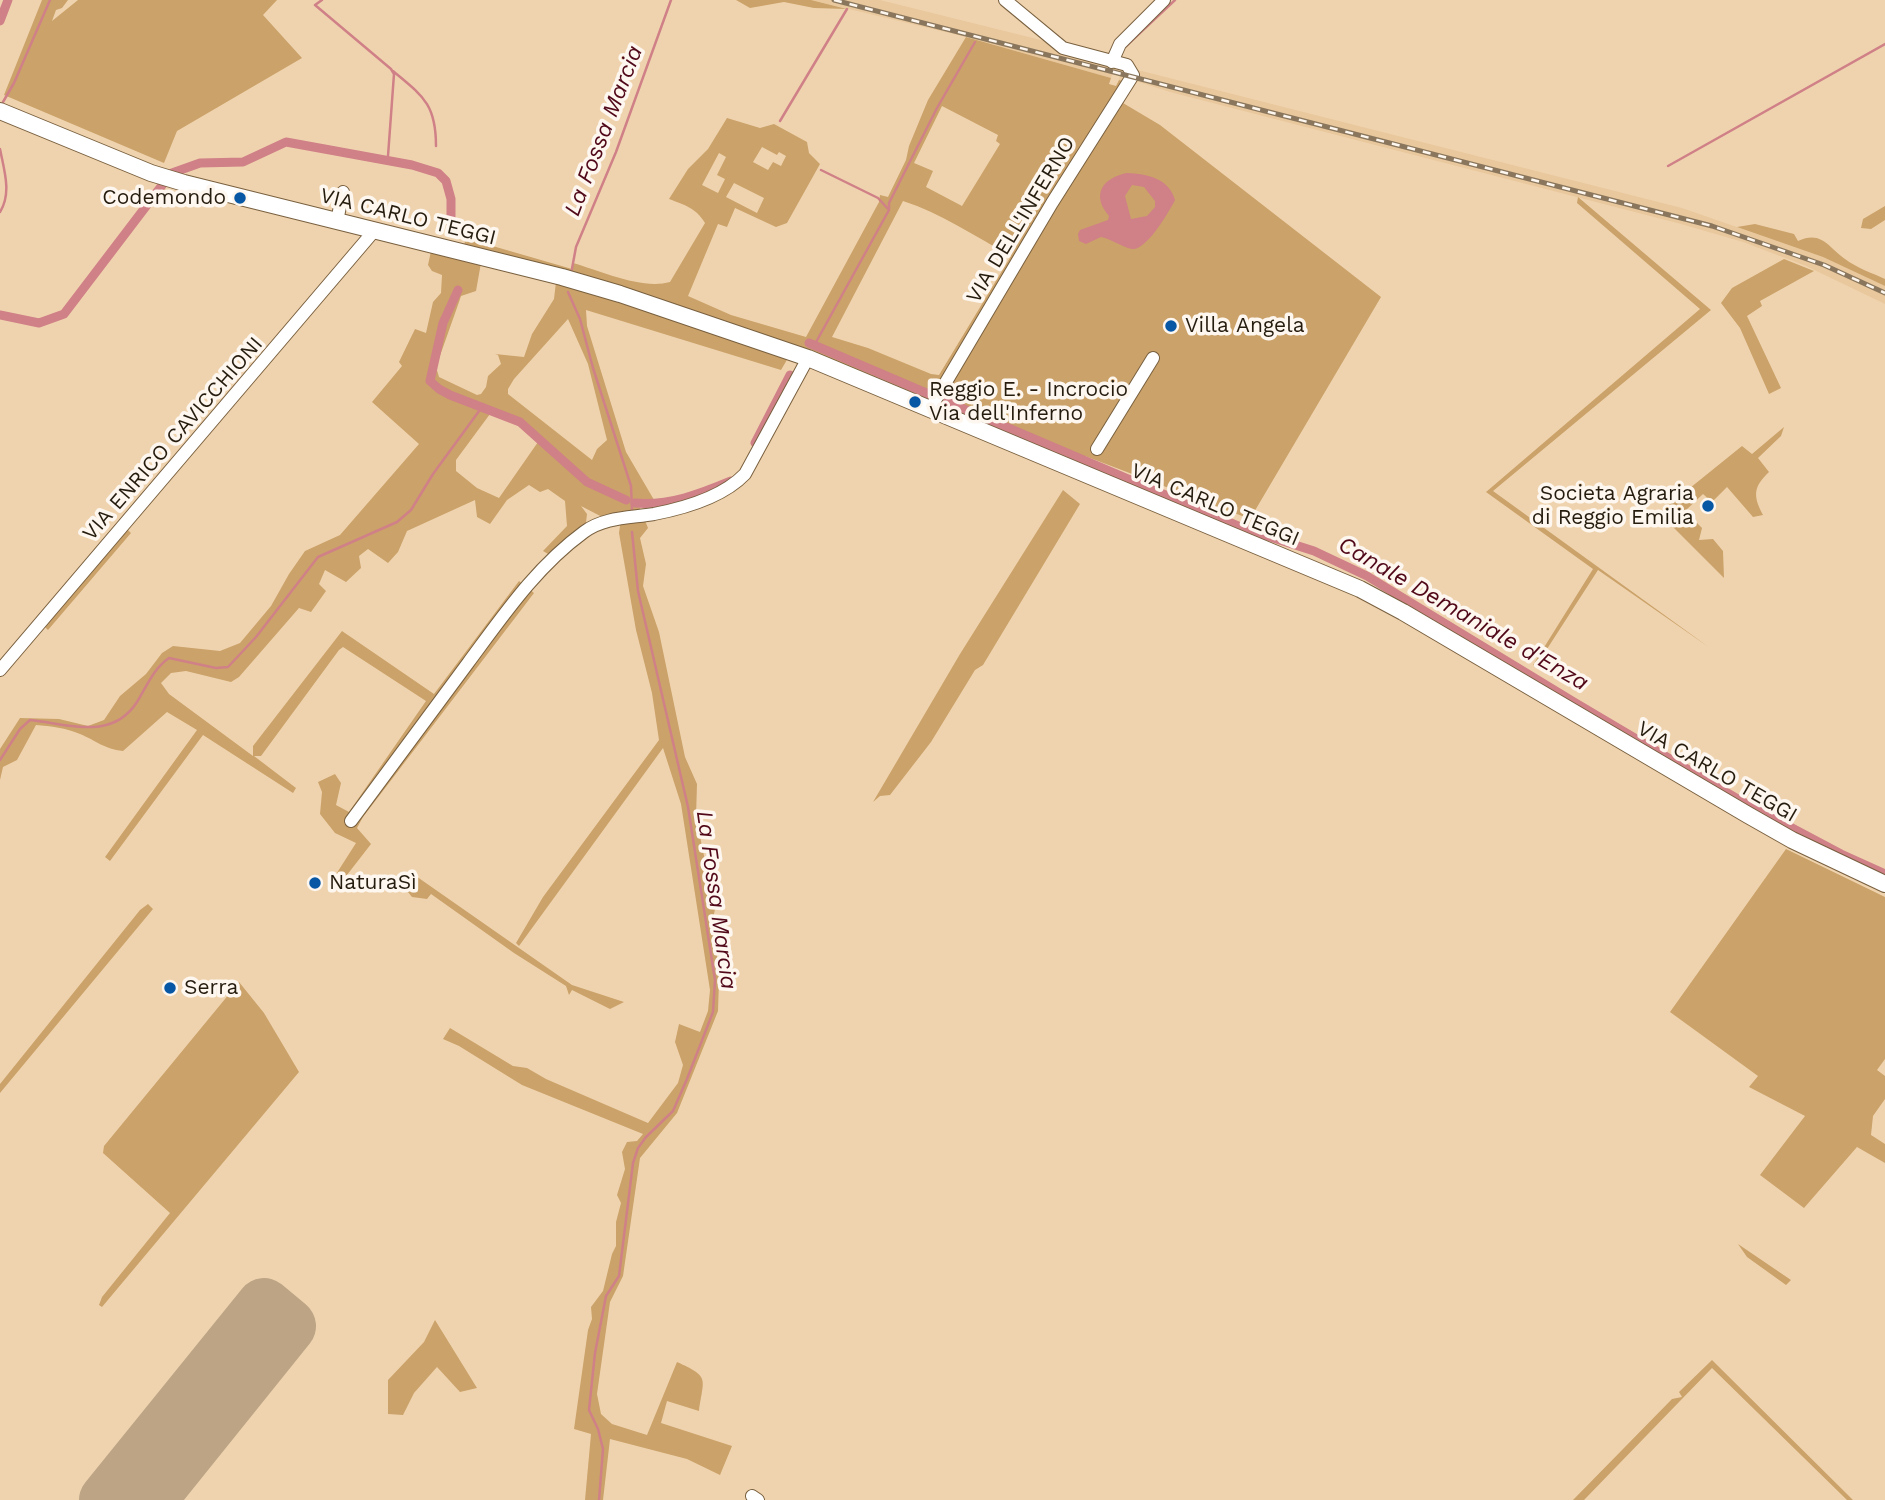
<!DOCTYPE html>
<html>
<head>
<meta charset="utf-8">
<style>
  body { margin:0 }
  canvas { display:block; background:#efd3ae }
</style>
</head>
<body>
<canvas width="1885" height="1500"></canvas>
<script>
const g = document.querySelector('canvas').getContext('2d');
g.lineJoin = 'round';
function fillPath(path, color) {
  g.fillStyle = color;
  g.fill(path, 'evenodd');
}
function trace(path, color, width, dash) {
  g.strokeStyle = color;
  g.lineWidth = width;
  g.lineCap = dash ? 'butt' : 'round';
  g.setLineDash(dash || []);
  g.stroke(path);
}
function drawText(font, color, halo, rows, align = 'center') {
  g.font = font + ' "Work Sans",sans-serif';
  g.lineWidth = 7;
  g.setLineDash([]);
  g.textBaseline = 'middle';
  g.strokeStyle = halo;
  g.fillStyle = color;
  for (const [text, x, y, turn = 0] of rows) {
    g.save();
    g.translate(x, y);
    g.rotate((+turn || 0) * Math.PI / 180);
    g.textAlign = isNaN(turn) ? turn : align;
    if (halo) g.strokeText(text, 0, 0);
    g.fillText(text, 0, 0);
    g.restore();
  }
}
fillPath(new Path2D(`
  M811,0H880L1057,44L1130,68L1682,208L1823,257L1885,286V304L1806,266L1743,242L1681,224L1170,92L1132,80L1129,83L1119,80L1120,75L1113,72L1111,78L966,37Z
  M268,1294L297,1321L154,1500H101Z`), '#e9c89d');
fillPath(new Path2D(`
  M42,0H68L62,8L56,10L52,21L78,0H277L263,15L302,58L177,131L164,163L4,95Z
  M736,0H811L847,9L814,8L784,2L750,8Z
  M966,37L1111,78L1109,84L1116,86L1119,80L1129,83L1115,106L1119,110L1123,103L1160,125L1381,297L1250,519L1085,456L1080,462L1072,461L802,347L797,354L464,253L465,238L572,269L573,263C601,271 642,290 670,282L705,223C696,208 685,205 669,199L688,169L708,149L727,118L760,128L774,124L807,142L809,153L820,164L787,223L776,227L735,208L727,227L718,224L688,296L731,315L806,337L879,202L880,195L888,197L906,160L909,146L928,100ZM942,106L998,135L996,141L1000,144L962,206L926,187L933,171L914,163ZM762,147L777,155L779,152L786,156L781,166L773,162L768,170L753,162ZM719,153L726,157L717,175L725,179L718,193L702,185ZM734,183L764,198L757,213L726,197ZM903,201C941,213 976,237 1011,256L939,375L931,374L868,348L832,337Z
  M1578,197L1711,310L1493,491L1710,648L1598,570L1536,666L1533,665L1593,569L1486,492L1700,309L1577,203Z
  M1885,206V220L1871,229L1861,228L1863,219Z
  M1755,224L1794,234L1798,241C1822,230 1829,248 1845,259C1857,268 1872,273 1885,279V286L1823,257L1737,227Z
  M431,251L481,263L476,291L461,296L459,302L436,367L439,377L477,395L481,394L486,387L488,376L501,364L498,355L495,354L524,357L532,334L554,299L556,282L788,358L781,370L586,310L587,326L626,452L657,505L636,504L640,508L648,528L640,538L646,564L643,586L659,632L685,757L697,784L696,817L715,909L712,924L715,933L719,980L718,1011L677,1113L640,1158L623,1276L610,1302L597,1394L601,1414L612,1424L647,1435L677,1362C710,1377 704,1377 699,1411L667,1401L661,1423L732,1446L720,1475L687,1459L610,1439L603,1500H585L591,1434L574,1429L588,1330L592,1319L591,1307L603,1291L612,1254L616,1246V1222L621,1203L617,1195L625,1169L622,1152L627,1142L637,1141L643,1134L522,1085L459,1046L443,1039L450,1028L513,1066L527,1068L546,1079L648,1123L678,1083L683,1065L675,1042L679,1024L700,1032L708,1011L710,990L681,804L663,748L519,946L516,943L543,897L659,740L652,693L636,630L619,533L621,519L608,520L581,506L587,514L585,531L555,558L543,551L567,526L565,501L548,489L540,492L529,485L507,500L490,524L477,517L475,500L407,531L398,552L388,563L368,549L359,556L361,568L346,582L325,570L319,584L326,591L311,612L299,608L239,677L231,682L186,671L171,673L161,683L169,694L253,756V746L342,631L434,694L519,581L534,593L363,817L357,828L371,844L340,884L333,879L356,843L335,833L320,814L322,792L318,782L335,774L341,783L336,805L349,812L426,701L343,647L339,650L261,756H254L296,788L293,793L203,735L110,861L105,857L197,730L167,712L123,751C104,749 97,741 80,734C66,728 51,726 36,725L17,760L3,767L0,780V749L20,718L59,719L88,726L104,720L120,696L146,674L162,653L173,646L220,651L240,643L271,606L289,574L305,551L340,535L419,444L372,402L402,366L399,362L415,329L426,333L433,302L441,293L442,275L432,271L428,265ZM568,319L588,364L607,440L597,449L592,460L508,394V389L514,379ZM490,414L516,424L538,442L499,498L477,488L456,471V460Z
  M1784,259L1814,271L1760,301L1762,306L1747,316L1781,388L1769,394L1740,328L1721,303L1732,288Z
  M1784,427L1781,436L1758,458L1769,472C1753,487 1753,496 1763,515L1753,517L1727,487L1712,502L1703,494L1685,511L1702,528L1699,540L1713,539L1723,551L1724,578L1659,513L1742,446L1752,454Z
  M1063,490L1080,504L983,665L975,670L931,742L890,795L880,796L873,802L960,654Z
  M124,526L131,533L48,630L41,623Z
  M1786,849L1885,897V1059L1877,1070L1885,1076V1099L1873,1116L1871,1135L1885,1144V1163L1857,1147L1804,1208L1760,1175L1805,1116L1749,1087L1758,1076L1670,1012Z
  M413,874L572,985L624,1002L610,1009L572,990L569,995L566,986L514,953L431,894L427,899L412,897L404,887Z
  M148,904L153,909L0,1093V1084L140,910Z
  M239,982L264,1013L299,1072L102,1307L99,1305L102,1297L170,1213L103,1153L104,1146Z
  M1738,1244L1791,1280L1786,1285L1747,1257Z
  M435,1320L477,1388L460,1392L437,1367L414,1393L403,1415L388,1414V1380L424,1342Z
  M1712,1360L1853,1500H1847L1712,1368L1584,1500H1573L1672,1399L1682,1397L1679,1392Z`), '#cba269');
fillPath(new Path2D(`
  M1127,173C1147,174 1169,178 1175,200C1169,212 1146,251 1132,249C1121,247 1112,239 1101,237L1086,244L1079,241L1078,234L1080,230L1108,220L1109,216C1091,195 1102,178 1127,173ZM1132,185L1144,187L1155,201V207L1147,216L1131,219L1125,196Z`), '#d08087');
trace(new Path2D(`
  M322,0L315,5L391,69L394,74L388,156
  M1126,46L1175,0
  M393,71C423,96 436,104 436,146
  M3,102L14,83L50,0
  M780,121L847,9
  M0,149C4,170 12,193 0,212
  M1668,166L1885,44
  M889,210V203L937,108L975,42
  M571,274L576,247L616,152L671,0
  M568,292L580,319L593,368L631,486L632,511
  M815,344L889,210L878,198L821,170
  M0,760L20,729L30,720C69,724 112,741 137,702C147,686 153,669 169,658L216,668L228,667L256,637L318,557L397,522L411,510L433,474L482,407
  M599,1500L603,1449L598,1429L589,1410L595,1353L606,1296L619,1276L633,1163L638,1148L646,1137L673,1111L687,1079L713,1012L715,980L688,807L638,591L632,532`), '#d08087', 2.5);
trace(new Path2D(`
  M0,21L8,0
  M172,173L200,163L243,162L286,142L330,150L412,165L438,173L446,181L451,199V224
  M458,290L443,323L430,381L439,389L450,395L520,422L587,482L626,500
  M0,315L39,323L64,314L163,184
  M809,343L1245,529L1314,551L1367,576L1574,702L1743,802L1841,854L1885,874
  M755,443L790,375
  M635,503C669,506 700,494 731,481`), '#d08087', 9);
trace(new Path2D(`
  M107,1500L264,1306L288,1326L148,1500`), '#bca485', 56);
const minor = new Path2D(`
  M1112,62L1120,44L1164,0
  M337,221L343,192
  M930,409L1052,203L1133,75L1127,65L1063,48L1005,0
  M1097,449L1153,358
  M0,670L374,231
  M351,821C390,768 429,716 468,663C503,616 536,567 584,532C604,517 630,518 654,514C685,508 723,497 745,474L808,358
  M752,1496L758,1500`);
const major = new Path2D(`
  M0,111L151,173L184,183L562,277L620,294L808,358L1360,589L1403,612L1748,815L1792,840L1885,884`);
trace(minor, '#79603f', 14);
trace(major, '#79603f', 18);
trace(minor, '#fff', 12);
trace(major, '#fff', 16);
const rail = new Path2D(`
  M834,0L1712,226L1824,265L1885,293`);
trace(rail, '#89765c', 5);
trace(rail, '#fdf7f0', 2.5, [8]);
for (const [x, y, r, color] of [
  [240,198,7,"#0757a5"],
  [1171,326,7,"#0757a5"],
  [915,402,7,"#0757a5"],
  [1708,506,7,"#0757a5"],
  [315,883,7,"#0757a5"],
  [170,988,7,"#0757a5"]
]) {
  const dot = new Path2D();
  dot.arc(x, y, r, 0, 2 * Math.PI);
  g.fillStyle = color;
  g.fill(dot);
  trace(dot, '#fdf7f0', 2.5);
}
drawText('21px', '#261c0e', '#fdf7f0', [
  ["Codemondo",226,198,"right"],
  ["Villa Angela",1185,326],
  ["Reggio E. - Incrocio",929,390],
  ["Via dell'Inferno",929,414],
  ["Societa Agraria",1694,494,"right"],
  ["di Reggio Emilia",1694,518,"right"],
  ["NaturaSì",329,883],
  ["Serra",184,988]
], 'left');
drawText('21px', '#261c0e', '#fdf7f0', [
  ["VIA CARLO TEGGI",408,217,14],
  ["VIA DELL'INFERNO",1021,220,-59],
  ["VIA ENRICO CAVICCHIONI",173,439,-49],
  ["VIA CARLO TEGGI",1215,505,23],
  ["VIA CARLO TEGGI",1717,772,30]
]);
drawText('italic 23px', '#510819', '#fdf7f0', [
  ["La Fossa Marcia",604,131,-69],
  ["Canale Demaniale d'Enza",1463,614,30],
  ["La Fossa Marcia",716,900,82]
]);
</script>
</body>
</html>
